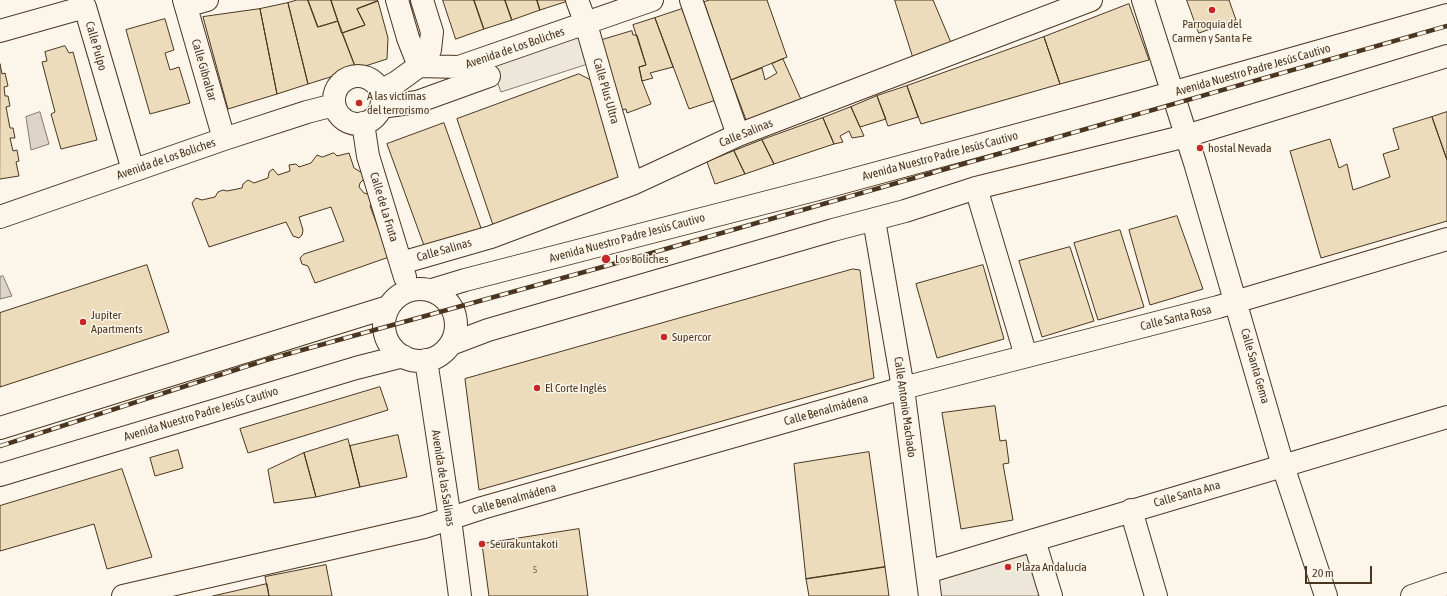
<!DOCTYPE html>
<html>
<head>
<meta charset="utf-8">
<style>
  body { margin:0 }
  #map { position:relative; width:1447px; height:596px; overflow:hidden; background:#fbf6e9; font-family:"Asap Condensed",sans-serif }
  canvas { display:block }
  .scale { position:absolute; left:1305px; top:566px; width:67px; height:18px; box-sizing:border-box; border:2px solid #4a3520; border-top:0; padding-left:5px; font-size:12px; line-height:14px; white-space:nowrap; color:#4a3520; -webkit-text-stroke:3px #fbf6e9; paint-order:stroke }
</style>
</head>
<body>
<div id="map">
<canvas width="1447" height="596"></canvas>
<div class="scale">20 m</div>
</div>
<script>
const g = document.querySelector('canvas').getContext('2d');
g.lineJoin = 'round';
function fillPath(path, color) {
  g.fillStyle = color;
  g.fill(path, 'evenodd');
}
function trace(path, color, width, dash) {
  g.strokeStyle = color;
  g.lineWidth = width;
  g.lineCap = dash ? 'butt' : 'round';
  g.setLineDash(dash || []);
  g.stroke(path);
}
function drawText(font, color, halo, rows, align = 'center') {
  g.font = font + ' "Asap Condensed",sans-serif';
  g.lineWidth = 3;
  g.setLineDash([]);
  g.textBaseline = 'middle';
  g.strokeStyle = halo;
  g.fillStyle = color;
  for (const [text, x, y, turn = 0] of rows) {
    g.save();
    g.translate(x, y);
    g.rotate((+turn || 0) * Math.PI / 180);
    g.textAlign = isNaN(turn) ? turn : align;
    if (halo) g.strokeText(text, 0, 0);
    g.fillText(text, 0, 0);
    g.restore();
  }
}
const parking = new Path2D(`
  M588,32L597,61L501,92L490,62Z
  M1029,554L1041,596H941L938,580Z`);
fillPath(parking, '#ede7d9');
trace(parking, '#887966', 1);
const water = new Path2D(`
  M40,112L49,144L31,150L26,117Z
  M3,276L12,296L0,299V277Z`);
fillPath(water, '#dcd4c6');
trace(water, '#887966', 1);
const building = new Path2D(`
  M297,0H308L318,27L338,21L356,69L308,84L288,3Z
  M308,0H331L338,21L318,27Z
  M331,0H377L378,1L357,9L365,25L342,33Z
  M443,0H474L484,29L456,39Z
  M474,0H505L512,20L484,29Z
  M505,0H537L540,10L512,20Z
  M537,0H571L540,10Z
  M710,0H767L787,57L731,80L704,2Z
  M895,0H933L952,45L914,60Z
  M1187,0H1229L1236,20L1199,33Z
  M378,1L388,38L387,59L356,69L342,33L365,25L357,9Z
  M288,3L308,84L277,94L260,9Z
  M1129,4L1149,60L1060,84L1044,37Z
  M260,9L277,94L228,109L203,17Z
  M682,9L716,100L689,109L655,18Z
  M655,18L673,67L650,73L653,78L642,81L639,67L646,65L633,25Z
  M165,19L174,50L165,53L170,70L179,67L190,103L150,114L126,30Z
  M632,31L633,35H637L646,65L639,67L642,81L651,104L627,113L626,109L621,110L602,40Z
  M1044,37L1060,84L921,124L907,86Z
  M65,46L69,53L73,52L97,140L61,149L51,114L55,112L42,62L47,61L45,52Z
  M783,59L803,104L748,125L731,80L762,68L765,80L777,73L772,64Z
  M0,64L2,74L5,73L8,86L4,87L5,96H8L10,106L6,107L10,128H13L15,138H10L13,151L17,150L19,161L16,162L19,176L0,179Z
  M579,74L591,80L622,166L619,180L494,228L457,119Z
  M907,86L918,117L888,126L877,96Z
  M877,96L886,119L860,127L851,107Z
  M851,107L864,136L852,138L849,131L840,136L843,142L834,144L823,118Z
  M1447,112V160L1432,117Z
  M1432,117L1447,160V221L1321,258L1290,151L1330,139L1339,168L1347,164L1353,190L1390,177L1383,154L1399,149L1393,129Z
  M823,118L834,144L774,164L762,140Z
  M444,123L482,231L426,251L387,144Z
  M762,140L774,164L745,174L734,151Z
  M734,151L745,174L715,184L707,162Z
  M334,153L337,156L349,153L354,168L364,174V179L360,183L359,187L364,193L371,195L373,201L370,206L379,230H385L386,235L382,238L385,249H390L389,257L315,283L308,266L302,264L300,258L304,254L344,241L331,207L299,217L303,230L302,235L299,238L293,236L286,222L209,247L192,203L196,198L202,200L215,197L218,192L223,190L227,191L242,188L243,184L248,180L254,183L268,178L269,172L273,169L278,175L290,171L289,165L296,164L299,167L311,163L317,155L322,157Z
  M1177,216L1203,289L1150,305L1129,230Z
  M1120,230L1144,307L1098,320L1074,243Z
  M1070,247L1094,321L1042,337L1019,261Z
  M147,265L169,332L0,387V313Z
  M983,265L1004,339L937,358L916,284Z
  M853,269L860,270L874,378L479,490L465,379Z
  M380,387L388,410L248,453L240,429Z
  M995,406L1000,441L1006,440L1009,463L1003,464L1013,520L961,529L942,413Z
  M398,435L407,477L360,487L350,446Z
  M348,439L360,487L316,497L304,453Z
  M178,450L183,468L155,476L150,458Z
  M869,452L885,567L806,579L794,464Z
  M304,453L316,497L274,503L268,470Z
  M122,469L152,557L107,569L94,524L0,551V506Z
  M579,529L588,596H489L482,544Z
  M326,565L332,596H269L265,577Z
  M885,567L889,596H809L806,579Z
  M267,584L269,596H213Z`);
fillPath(building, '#ecdcbc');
trace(building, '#4a3520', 1);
const minor = new Path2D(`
  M184,0L224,139
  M397,0L408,38L419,66
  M577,0L586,24L632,184
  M691,0L738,135
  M1143,0L1195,163L1283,466L1326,596
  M186,6L207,0
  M0,31L85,7L133,170
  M419,66L430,50L432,32L422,0
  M334 100a24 24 0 1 1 48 0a24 24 0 1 1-48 0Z
  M380,91L397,82L419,66L459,67L652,0
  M381,107L417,102L489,76
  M363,123L368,156L405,277
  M976,188L1026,356
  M0,217L224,139L307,112L334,105
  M874,220L903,388L930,596
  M401,263L491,237L632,184L738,135L1091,0
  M384 325a36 36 0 1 1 72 0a36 36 0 1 1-72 0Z
  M432,290L465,280L822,188L1139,102L1447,15
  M451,344L488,330L833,230L905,211L976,188L1186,136L1447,56
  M426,360L450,519L460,596
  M0,428L388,307
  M0,475L356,368L403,356
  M1131,510L1156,596
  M1034,540L1051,596
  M927,572L1447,417
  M123,596L424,527L482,508L903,388L1218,307L1447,239
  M1412,596L1447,584`);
trace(minor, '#4a3520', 24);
trace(minor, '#fbf6e9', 22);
const rail = new Path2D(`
  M0,446L266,360L606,266L1447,26`);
trace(rail, '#4a3520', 4.5);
trace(rail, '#fbf6e9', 3, [9]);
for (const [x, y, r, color] of [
  [1212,10,4,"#c62828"],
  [359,103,4,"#c62828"],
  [1200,148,4,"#c62828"],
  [606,259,5,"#c62828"],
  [83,322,4,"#c62828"],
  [664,337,4,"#c62828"],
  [537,388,4,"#c62828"],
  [482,544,4,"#c62828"],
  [1008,567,4,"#c62828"]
]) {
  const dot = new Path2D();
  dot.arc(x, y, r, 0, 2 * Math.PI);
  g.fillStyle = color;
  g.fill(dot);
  trace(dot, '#fbf6e9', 1.5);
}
drawText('10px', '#725f47', null, [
  ["5",535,570]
]);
drawText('12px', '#4a3520', '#fbf6e9', [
  ["Parroquia del",1212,24,"center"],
  ["Carmen y Santa Fe",1212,38,"center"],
  ["A las víctimas",367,96],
  ["del terrorismo",367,110],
  ["hostal Nevada",1208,148],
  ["Los Boliches",615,259],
  ["Jupiter",91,315],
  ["Apartments",91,329],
  ["Supercor",672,337],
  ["El Corte Inglés",545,388],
  ["Seurakuntakoti",490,544],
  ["Plaza Andalucía",1016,567]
], 'left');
drawText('12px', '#4a3520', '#fbf6e9', [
  ["Calle Pulpo",96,46,74],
  ["Avenida de Los Boliches",515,48,-19],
  ["Calle Gibraltar",204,70,74],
  ["Avenida Nuestro Padre Jesús Cautivo",1253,70,-16],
  ["Calle Plus Ultra",606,91,74],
  ["Calle Salinas",746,133,-22],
  ["Avenida Nuestro Padre Jesús Cautivo",940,156,-15],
  ["Avenida de Los Boliches",166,159,-19],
  ["Calle de La Fruta",384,207,73],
  ["Avenida Nuestro Padre Jesús Cautivo",627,238,-15],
  ["Calle Salinas",444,250,-16],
  ["Calle Santa Rosa",1176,318,-14],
  ["Calle Santa Gema",1255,366,74],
  ["Calle Antonio Machado",905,407,82],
  ["Calle Benalmádena",826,410,-16],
  ["Avenida Nuestro Padre Jesús Cautivo",201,414,-17],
  ["Avenida de las Salinas",443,478,81],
  ["Calle Santa Ana",1187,494,-16],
  ["Calle Benalmádena",514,499,-16]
]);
</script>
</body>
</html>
